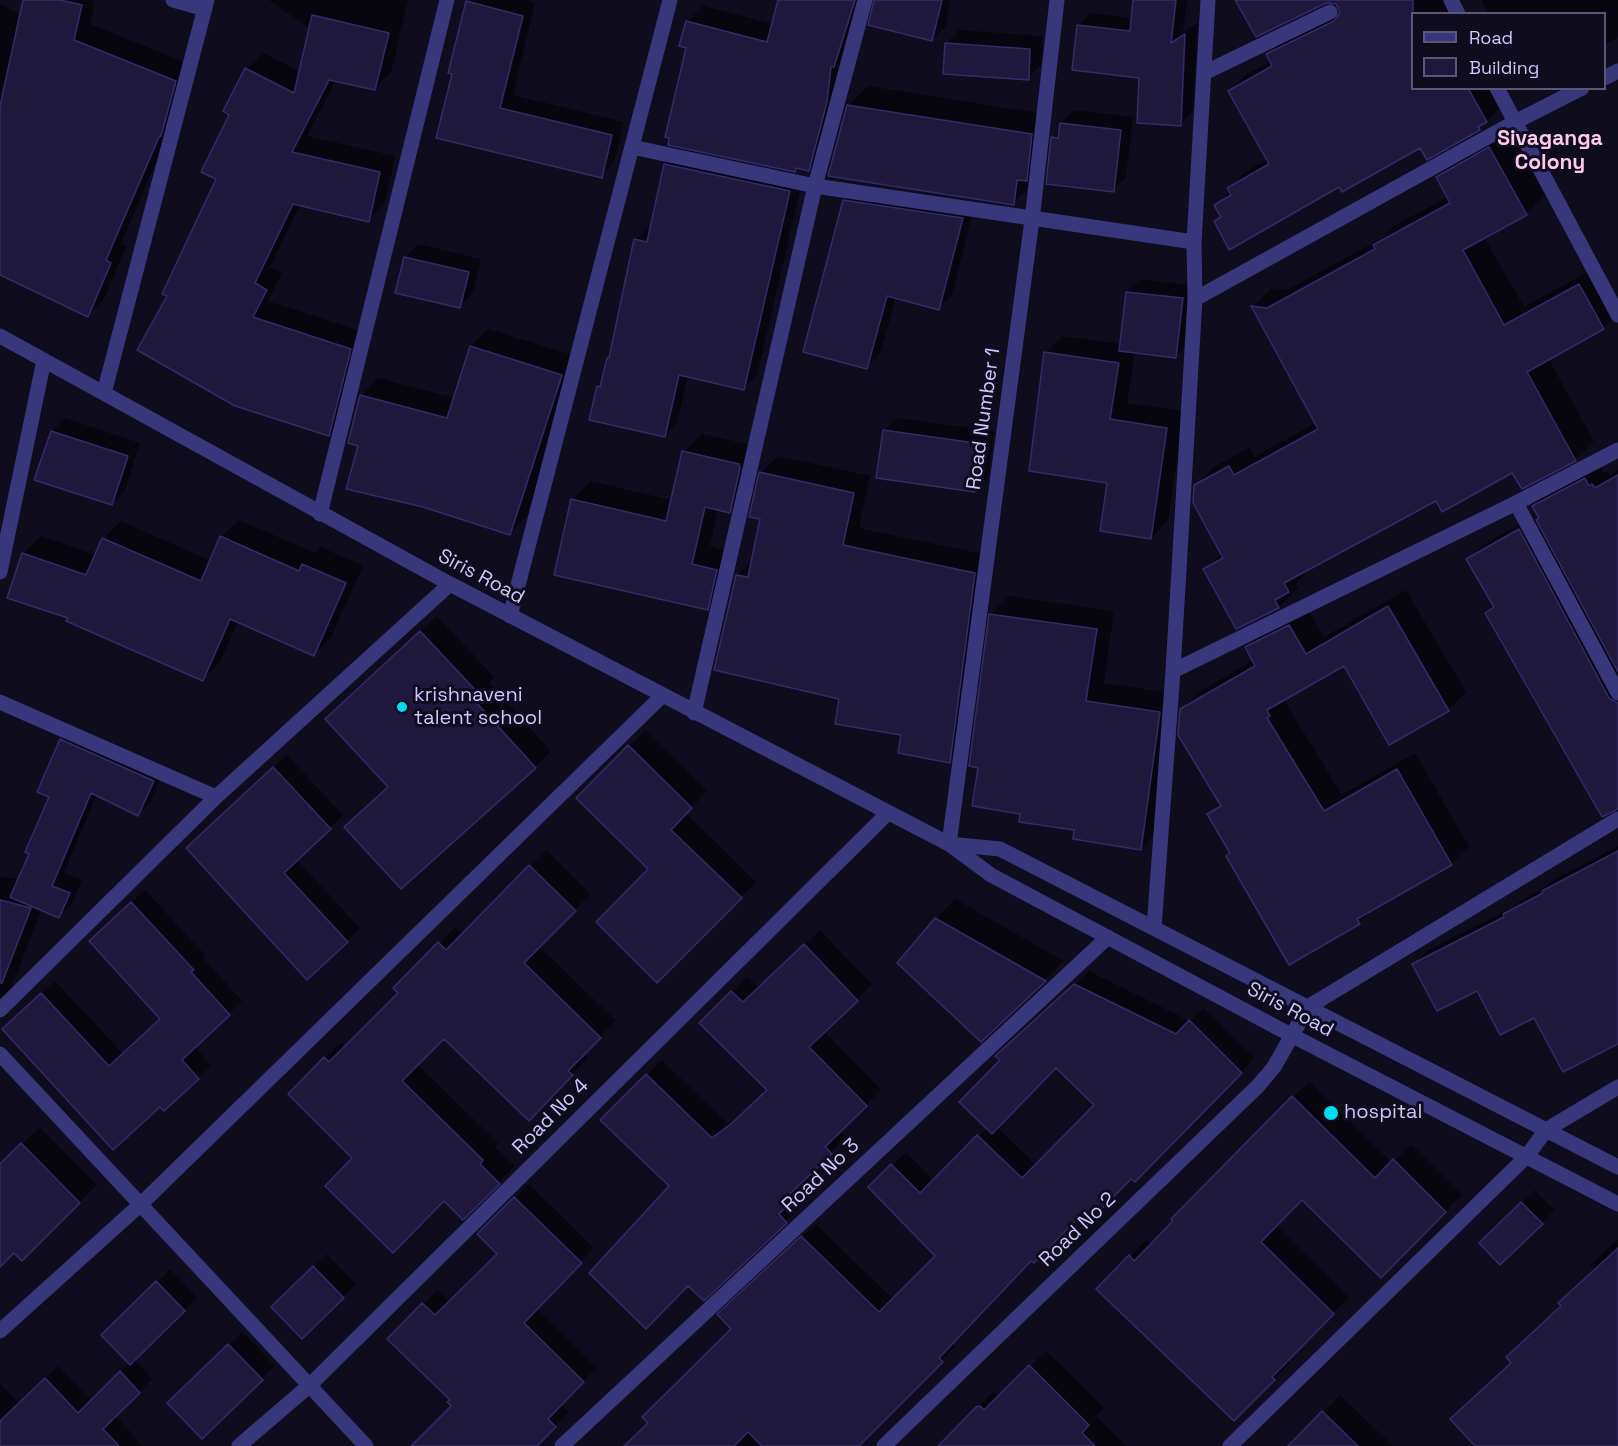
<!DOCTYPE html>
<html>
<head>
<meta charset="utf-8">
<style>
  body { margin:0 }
  #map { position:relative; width:1618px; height:1446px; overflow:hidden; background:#0e0c1d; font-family:"Space Grotesk",sans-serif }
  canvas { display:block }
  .legend { position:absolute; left:1411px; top:12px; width:195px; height:78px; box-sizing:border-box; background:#0e0c1d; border:2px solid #5a5777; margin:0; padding:8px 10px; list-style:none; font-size:18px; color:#cdc8fe }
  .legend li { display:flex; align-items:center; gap:12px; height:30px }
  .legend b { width:30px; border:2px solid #5a5777 }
</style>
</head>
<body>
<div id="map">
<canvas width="1618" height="1446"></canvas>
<ul class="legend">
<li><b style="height:8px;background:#38377b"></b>Road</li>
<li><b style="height:16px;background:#1f183d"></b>Building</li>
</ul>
</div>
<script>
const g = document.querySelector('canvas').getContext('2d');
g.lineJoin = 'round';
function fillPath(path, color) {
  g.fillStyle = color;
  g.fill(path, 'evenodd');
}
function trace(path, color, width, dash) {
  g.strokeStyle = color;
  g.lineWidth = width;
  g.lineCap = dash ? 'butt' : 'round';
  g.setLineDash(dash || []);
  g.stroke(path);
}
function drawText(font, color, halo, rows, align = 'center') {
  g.font = font + ' "Space Grotesk",sans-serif';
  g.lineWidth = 6;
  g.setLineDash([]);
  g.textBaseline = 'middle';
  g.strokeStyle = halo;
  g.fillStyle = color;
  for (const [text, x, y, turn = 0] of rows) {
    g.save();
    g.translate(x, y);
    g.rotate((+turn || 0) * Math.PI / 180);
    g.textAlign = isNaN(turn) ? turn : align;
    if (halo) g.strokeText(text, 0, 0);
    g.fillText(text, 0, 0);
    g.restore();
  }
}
fillPath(new Path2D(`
  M24,0H95L90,24L191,65L173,122L121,244L126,246L104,299L88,315L0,260V4L21,14Z
  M269,0H408L391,72L374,89L336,80L307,136L395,156L385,204L368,220L300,205L270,267L282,273L268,301L366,333L345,419L329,435L169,296L218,179L231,114L225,111L247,69L263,53L301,72L310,29Z
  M470,0H524L535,3L513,95L624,122L614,163L601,176L438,137Z
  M780,0H863L824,154L808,170L797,167L794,170L688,47L687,22L703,6L774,24Z
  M876,0H951L945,27L932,40Z
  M1135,0H1187L1183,32L1198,23L1193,111L1180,124L1141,76L1078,26L1091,13L1133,18Z
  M1239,0H1442L1450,14H1412V88H1493L1503,105L1479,129L1421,146L1340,185L1216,221L1222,215L1216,205L1230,191L1229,188L1245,172L1268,159L1230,91L1246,75L1271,61L1268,54L1284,38L1341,10L1337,3Z
  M1481,0H1618V37L1604,45V14H1489Z
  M959,30L1043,36L1041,65L1028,78L946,44Z
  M868,86L1051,115L1033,184L1013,204L848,106Z
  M1075,110L1133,117L1126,177L1113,190L1053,138L1061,130V123Z
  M1509,129L1545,195L1526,214L1484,237L1524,307L1599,266L1618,312L1603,328L1548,358L1594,441L1575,460L1513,471L1436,499L1306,570L1307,572L1295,584L1298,588L1279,607L1236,627L1205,569L1221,553L1195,486L1215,466L1249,448L1254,457L1316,423L1252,307L1271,288L1287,290L1381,239L1394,226L1448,197L1438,177L1457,158Z
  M678,151L803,178L757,375L744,388L688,376L677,423L664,436L591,419L599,387L603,382L612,355L636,240L649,226L652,227L665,165Z
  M858,188L975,205L952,295L938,308L896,296L880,354L867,367L844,201Z
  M418,244L481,259L473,293L460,306L405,258Z
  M1140,279L1195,286L1189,343L1176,356L1135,351L1127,403L1184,411L1168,520L1151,538L1045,353L1062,336L1121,344L1127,292Z
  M488,329L579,357L527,516L509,534L359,445L361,396L378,378L455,398L471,346Z
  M65,418L140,443L125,490L112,504L52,431Z
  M897,418L994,431L988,477L975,490L884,431Z
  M702,434L757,446L748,493L730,511L718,508L710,546L734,552L725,590L707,609L573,500L591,481L671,500L683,452Z
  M778,456L870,476L859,528L992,556L967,744L949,761L840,697L737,575L754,559L762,518L761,473Z
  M1599,465L1604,473L1607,471L1609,475L1618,470V795L1487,613L1495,605L1468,560L1482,546L1533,516L1536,522L1540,518L1533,506L1547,492Z
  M239,520L315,553L321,547L363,566L331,637L314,655L238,621L220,662L202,680L70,617L23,554L41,536L96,555L103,539L121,521L211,561L221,537Z
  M1406,590L1466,692L1448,710L1344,664L1284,700L1342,795L1415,753L1469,846L1452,863L1374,908L1359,923L1232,852L1209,814L1221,802L1181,710L1199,692L1254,660L1247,647L1264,629L1307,608L1324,637Z
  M1009,596L1114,611L1104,683L1178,694L1159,830L1141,849L1022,812L980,767L971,765L991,614Z
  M437,616L494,677L489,683L551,751L535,767L389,786L343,703Z
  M74,727L166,767L151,801L138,814L97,794L64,872L82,880L72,903L59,916L42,909L9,994L0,1002V876L19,880L51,796L61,740Z
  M645,730L707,791L686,813L756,882L657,981L650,869L578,798Z
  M287,755L343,815L296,859L360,928L347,941L201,835Z
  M1618,846V1042L1535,1016L1478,989L1414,964L1427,951L1511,908L1557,878Z
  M547,850L591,894L539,946L616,1021L583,1054L588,1058L529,1119L444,1036L417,1064L498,1143L495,1147L515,1166L463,1218L444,1199L354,1158L290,1094L341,1042L346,1047L400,993L395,988L455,927L463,935Z
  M145,890L206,956L203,958L242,1001L194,1046L211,1065L164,1109L17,1016L55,981L123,1054L161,1019L104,928Z
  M955,899L1064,961L981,1040L936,919Z
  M820,930L872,985L824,1031L881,1090L839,1131L846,1137L795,1187L800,1192L793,1198L801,1206L704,1299L671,1186L603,1120L662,1060L728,1124L749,1108L769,1089L702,1023L747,977L759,988Z
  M1089,971L1190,1021L1203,1008L1255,1058L1135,1180L1131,1177L1077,1217L1032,1259L951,1344L955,1347L857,1446H626L733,1329V1301L816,1224L894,1300L937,1256L870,1187L906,1152L934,1181L987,1128L1002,1060L1011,1042ZM1056,1066L1096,1105L1036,1165L997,1127Z
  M1309,1081L1392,1163L1411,1144L1462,1195L1381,1276L1302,1198L1276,1225L1349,1297L1287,1359L1290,1363L1234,1419L1098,1289L1146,1240L1152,1246L1175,1221L1173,1219Z
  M40,1127L97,1185L22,1258L14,1251L0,1265V1165Z
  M529,1184L594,1248L537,1308L597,1368L561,1404L569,1412L534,1446H413L453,1406L452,1400L389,1339L437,1290L450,1302L499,1254L479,1234Z
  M1535,1190L1555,1210L1500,1263L1481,1243Z
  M1618,1239V1446H1477L1513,1362L1595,1269L1591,1265Z
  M327,1254L356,1284L302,1337L273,1307Z
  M170,1269L197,1297L134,1359L152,1379L115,1415L143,1446H0V1383L20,1404L58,1366L92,1401L130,1363L104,1335Z
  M242,1332L275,1366L202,1437L169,1403Z
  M1046,1351L1104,1408L1096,1416L1126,1446H947L944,1442L993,1392L1001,1396Z
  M1340,1395L1393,1446H1290Z`), '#0007');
const building = new Path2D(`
  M23,0H60L82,5L74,40L176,81L161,136L159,137L106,260L111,263L88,317L0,275V106Z
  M778,0H855L834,67H831L827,102L809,171L796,168L795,172L668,145L669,138L665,137L686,48L679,46L686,21L767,42Z
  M874,0H942L932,41L868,25Z
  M1133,0H1176L1171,43L1185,34L1181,126L1137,123L1139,78L1072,70L1077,25L1130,31Z
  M1235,0H1413V88H1468L1487,122L1478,127L1480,130L1427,160L1420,148L1342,192L1339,187L1229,250L1214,221L1221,217L1214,205L1231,195L1227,188L1269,164L1228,91L1272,66L1266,54L1334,21L1340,12L1336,4L1326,3L1256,37Z
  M466,1L523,16L500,108L612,135L602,178L436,138L452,74L448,73Z
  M312,15L389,33L375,90L329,80L292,152L380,172L369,222L293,204L255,283L267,290L253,317L351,349L329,436L235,406L137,350L167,296L162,294L216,179L201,172L229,115L223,111L245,68L294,93Z
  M945,43L1030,49L1029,80L943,74Z
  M847,105L1032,134L1027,181L1017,180L1014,205L828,176Z
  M1060,123L1121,130L1114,192L1046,184L1051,137L1058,138Z
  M1489,147L1527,215L1463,250L1504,325L1579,284L1604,329L1527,372L1576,461L1522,489L1512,473L1442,512L1436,501L1284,583L1289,592L1275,600L1279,608L1236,629L1203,569L1223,558L1193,503L1194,485L1229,466L1234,475L1318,429L1251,306L1267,308L1375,249L1373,245L1450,203L1436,177Z
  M664,164L790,191L744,390L679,375L665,437L589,420L597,386L600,387L607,358H609L634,239L647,242Z
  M843,200L963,218L939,310L887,296L867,369L803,352Z
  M404,257L469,272L460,308L395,293Z
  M1126,292L1183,298L1176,358L1119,351Z
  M470,346L562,375L510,535L423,507L346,489L358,446L348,443L360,395L447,418Z
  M1044,352L1119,363L1110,419L1167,428L1151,539L1100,531L1107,483L1029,471Z
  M883,430L982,444L975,492L876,478Z
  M51,431L128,456L112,505L34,480Z
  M682,451L739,464L740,468L730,513L705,507L692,564L717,570L708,610L554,575L571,499L666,521Z
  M759,472L854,493L843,545L975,573L950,763L898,753L901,735L835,724L839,699L714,670L736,575L748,577L760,519L749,517Z
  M1618,475V672L1536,520L1539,518L1532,506L1585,478L1589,486L1592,484L1595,488Z
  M1519,529L1609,698L1618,703V809L1602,817L1485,613L1494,607L1466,559Z
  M220,536L299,571L302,564L346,583L314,656L230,619L203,681L66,621L68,618L7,598L22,553L86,575L102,538L201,581Z
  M1388,606L1449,711L1389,745L1344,666L1267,710L1270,716L1267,718L1324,811L1397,769L1452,865L1357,919L1360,924L1289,965L1226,856L1230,853L1207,814L1221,806L1178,735L1180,709L1255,666L1245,647L1289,625L1306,654Z
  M989,614L1097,629L1086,701L1160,712L1141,850L1073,839L1074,830L1019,822L1020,814L972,806L978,768L969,766Z
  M420,631L479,694L474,700L536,768L401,889L344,827L388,787L325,719Z
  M60,739L154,781L138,816L91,793L52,886L70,893L59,918L10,897L29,854L25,852L49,797L37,792Z
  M628,745L692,808L671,830L742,898L657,983L596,922L648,869L576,798Z
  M273,767L331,829L284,873L348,942L307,980L186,848Z
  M1618,851V1044L1563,1072L1534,1018L1500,1035L1477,991L1437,1011L1412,964L1504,917L1503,914L1543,893L1542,891Z
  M529,865L576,911L524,963L601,1038L568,1071L573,1075L529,1121L444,1039L402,1081L483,1160L480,1164L500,1184L463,1220L444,1201L393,1253L325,1186L352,1158L288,1094L324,1057L329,1062L398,993L393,988L438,942L446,950Z
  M0,900L31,908L2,983H0Z
  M131,902L194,970L191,972L230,1015L182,1060L199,1079L164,1111L160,1107L113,1150L2,1029L41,993L109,1066L160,1019L89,941Z
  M935,918L1046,981L981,1042L897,963Z
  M804,944L858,1001L809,1047L867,1106L825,1147L832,1154L780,1203L785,1208L779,1214L787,1223L704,1301L688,1286L646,1329L589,1273L669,1186L600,1120L646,1074L712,1138L732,1123L767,1090L699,1023L731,991L743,1002Z
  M1074,984L1176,1034L1189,1020L1242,1073L1135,1182L1131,1179L1085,1226L1077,1219L1034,1263L1031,1261L939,1358L943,1362L859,1446H762L748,1432L734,1446H624L648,1423L642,1417L731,1329L717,1314L801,1236L879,1312L935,1256L868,1187L891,1164L920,1193L977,1135L1022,1178L1094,1105L1056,1068L992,1134L959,1102L1000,1060L995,1056Z
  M1292,1096L1375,1178L1393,1159L1446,1212L1381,1278L1302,1200L1261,1242L1334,1314L1272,1377L1275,1380L1234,1421L1096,1289L1129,1255L1134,1261L1173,1221L1171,1219Z
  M21,1143L80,1203L22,1261L14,1253L0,1267V1164Z
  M514,1197L582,1263L524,1323L584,1382L548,1419L556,1427L537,1446H411L451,1406L447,1402L450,1400L387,1339L422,1303L435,1315L497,1254L477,1234Z
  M1521,1202L1543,1224L1500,1265L1479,1243Z
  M1618,1248V1446H1475L1450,1419L1511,1363L1506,1357L1561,1306L1558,1303Z
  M313,1266L344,1298L302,1339L271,1307Z
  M156,1281L185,1311L130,1365L101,1335Z
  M228,1344L263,1380L202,1439L167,1403Z
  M1029,1365L1089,1425L1082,1433L1095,1446H938L976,1407L980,1406L984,1410Z
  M120,1371L140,1393L103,1429L119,1446H0V1421L45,1378L78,1413Z
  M1322,1411L1358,1446H1288Z`);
fillPath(building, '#1f183d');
trace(building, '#352a69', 1.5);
trace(new Path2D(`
  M173,0L205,9
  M1451,0L1458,14
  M1204,73L1330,12
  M1604,78L1618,71
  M1497,88L1618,315
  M632,147L815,186L1194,242
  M1195,299L1515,122L1582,88
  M0,336L450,584L949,844L991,875L1291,1035L1618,1204
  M104,393L207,0
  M1516,503L1618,693
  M320,514L447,0
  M0,572L44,360
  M510,616L670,0
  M1173,671L1516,503L1618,450
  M0,702L216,797
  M694,713L815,186L865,0
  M949,844L1032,220L1057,0
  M949,844L1000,849L1618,1167
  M1154,928L1173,671L1195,299L1194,242L1208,0
  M0,1010L216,797L450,584
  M0,1054L366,1446
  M0,1331L141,1204L662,696
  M239,1446L310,1385L888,813
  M562,1446L1108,937
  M884,1446L1258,1086L1274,1067L1308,1007L1618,819
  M1230,1446L1527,1156L1546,1130L1618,1087`), '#38377b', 15);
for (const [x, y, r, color] of [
  [402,707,6,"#03dcef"],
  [1331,1113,8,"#03dcef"]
]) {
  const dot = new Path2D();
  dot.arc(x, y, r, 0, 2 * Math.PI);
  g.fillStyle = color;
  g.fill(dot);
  trace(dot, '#0e0c1d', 2);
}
drawText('20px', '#cdc8fe', '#0e0c1d', [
  ["Road Number 1",984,419,-82],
  ["Siris Road",481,577,28],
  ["Siris Road",1290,1010,28],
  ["Road No 4",551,1117,-45],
  ["Road No 3",821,1176,-43],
  ["Road No 2",1078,1230,-44]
]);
drawText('20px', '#cdc8fe', '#0e0c1d', [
  ["krishnaveni",414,696],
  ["talent school",414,719],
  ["hospital",1344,1113]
], 'left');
drawText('bold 21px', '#fecaec', '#0e0c1d', [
  ["Sivaganga",1550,139],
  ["Colony",1550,163]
]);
</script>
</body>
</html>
